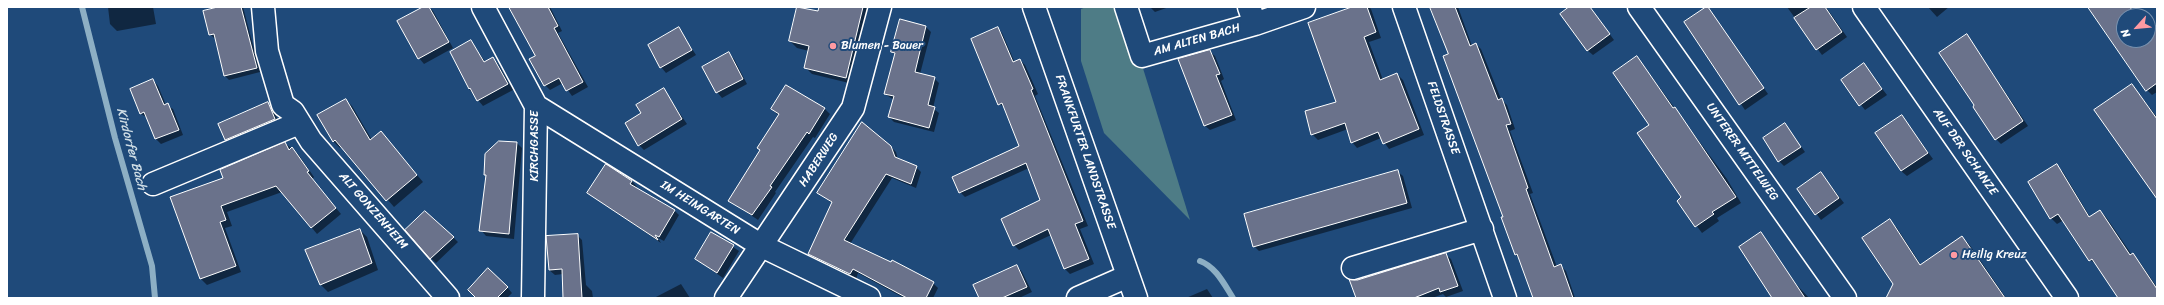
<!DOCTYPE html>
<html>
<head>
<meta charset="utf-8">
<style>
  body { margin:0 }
  #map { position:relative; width:2164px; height:305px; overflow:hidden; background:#1f4a7a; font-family:Sriracha,sans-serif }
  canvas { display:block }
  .frame { position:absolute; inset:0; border:8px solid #fff; pointer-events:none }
  .north { position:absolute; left:2116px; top:8px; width:40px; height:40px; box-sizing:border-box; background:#1f4a7a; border:1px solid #7992af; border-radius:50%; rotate:243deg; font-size:11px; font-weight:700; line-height:16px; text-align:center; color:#fff }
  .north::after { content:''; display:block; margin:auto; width:14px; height:18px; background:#ff9aa2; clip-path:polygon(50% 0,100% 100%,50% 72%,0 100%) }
</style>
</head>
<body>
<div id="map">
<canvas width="2164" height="305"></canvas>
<div class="frame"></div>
<div class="north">N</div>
</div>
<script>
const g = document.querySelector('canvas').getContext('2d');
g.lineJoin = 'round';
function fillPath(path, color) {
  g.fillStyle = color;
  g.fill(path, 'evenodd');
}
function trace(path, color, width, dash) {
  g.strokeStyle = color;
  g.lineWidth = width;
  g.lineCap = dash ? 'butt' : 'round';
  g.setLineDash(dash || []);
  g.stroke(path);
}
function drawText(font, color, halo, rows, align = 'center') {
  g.font = font + ' Sriracha,sans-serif';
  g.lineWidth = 4;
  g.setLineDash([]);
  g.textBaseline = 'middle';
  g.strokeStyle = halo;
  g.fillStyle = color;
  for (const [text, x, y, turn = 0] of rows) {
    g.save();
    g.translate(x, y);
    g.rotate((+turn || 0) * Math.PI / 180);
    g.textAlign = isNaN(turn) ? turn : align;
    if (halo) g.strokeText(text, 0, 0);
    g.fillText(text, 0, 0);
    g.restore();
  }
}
fillPath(new Path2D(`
  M1086,7H1124L1190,220L1104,133L1081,61V9Z`), '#4e7c86');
fillPath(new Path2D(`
  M108,7H153L156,24L117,31L110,24Z
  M223,7H243L260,72L229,80L225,76L216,38H214L210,34Z
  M425,7H429L433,11L453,48L424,64L419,58Z
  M510,7H550L562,31L558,33L588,87L572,96L563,83L550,90L545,85L536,56Z
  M820,7H872L853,84L812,74L805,67L809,51L797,48L790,41L819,13Z
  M1150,7H1169L1155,12Z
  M1355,7H1369L1371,9L1381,38L1369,42L1383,80L1397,74L1403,80L1424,135L1389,149L1381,138L1357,148L1352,142L1348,129L1318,140L1312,134L1337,103Z
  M1430,7H1458L1472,46L1476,44L1481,49L1501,99L1507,105L1515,129L1510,131L1533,193L1530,194L1557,267L1560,265L1566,271L1575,298H1534L1520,259L1515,254L1449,55Z
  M1570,7H1590L1614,40L1593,55L1587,50Z
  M1707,7L1768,94L1745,110L1685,22Z
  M1787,7H1826L1847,37L1822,55Z
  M1928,7H1949L1937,17Z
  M2090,7H2131L2137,16H2124V40H2148V32H2157V92L2152,95L2147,90Z
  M926,27L931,32L920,74L934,78L939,83L933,108L939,113L934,132L894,122L889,117L894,100L885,94L895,55L892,52Z
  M997,28L1002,33L1015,63L1020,60L1025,65L1038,94L1035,96L1088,226L1080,229L1094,264L1070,274L1065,269L1051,235L1019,250L1014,245L1042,200L1029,168L965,197L960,192L1020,147L1006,108L999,104Z
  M679,29L696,55L666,73L661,67L649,46Z
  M1967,35L2028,126L2001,144L1996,139L1976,106Z
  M471,41L486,63L493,58L498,64L513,90L483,106L469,89L451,52Z
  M1209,51L1215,56L1224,79L1221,81L1236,120L1210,130L1204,125Z
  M729,54L734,59L747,84L722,98L717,92Z
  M1637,57L1727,179L1741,203L1717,218L1719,221L1702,233L1678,201L1683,198L1650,125Z
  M1864,65L1887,95L1865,110L1842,81Z
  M153,80L158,86L166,105L173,109L183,135L161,144L156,139L148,118L141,114L131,89Z
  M2132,85L2157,117V198Z
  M787,86L825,109L830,114L815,138L813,137L775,192L776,193L758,220L729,200L761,151L779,116L772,109Z
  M664,90L687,124L644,150L639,145Z
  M346,100L352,106L372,140L387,139L423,182L394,207L342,147L340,148L333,141Z
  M267,103L273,109L280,125L231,145L226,140L219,124Z
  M1902,116L1933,159L1907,176L1901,171Z
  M1785,124L1805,152L1784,166L1779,161Z
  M499,142L517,143L522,148L514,239L486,236L481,230L487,176L485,174Z
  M285,143L298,154L314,177L312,179L341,214L317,234L282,192L227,212L232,226L225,228L241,272L207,285L201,279L224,179Z
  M890,146L896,152L898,160L916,167L921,172L916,188L892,178L850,244L933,283L938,288L933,298H904L858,273L856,279L814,259L809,254L833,204L818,192Z
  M606,165L632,181L637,187L636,188L674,210L679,215L664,241L658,238L661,243L588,193Z
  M2057,166L2063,172L2090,217L2100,211L2106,217L2132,255L2139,261L2157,287V298H2120L2098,265L2090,260L2064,220L2057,224L2051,218Z
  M1397,171L1403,176L1412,208L1259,251L1254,246Z
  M1821,173L1844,203L1821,220L1798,189Z
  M1889,220L1897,228L1921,265L1961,237L1969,244L2006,298H1891L1894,284Z
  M360,230L367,237L378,270L328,292L321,285L307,251Z
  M712,233L739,251L723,278L696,259Z
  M1761,234L1796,284L1809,298H1773Z
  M577,235L582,240L586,285L592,291L593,298H564L563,274L555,275L549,270Z
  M453,237L458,242L436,263L431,258Z
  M1445,254L1451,259L1463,291L1446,297L1443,294L1432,298H1357V281Z
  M1017,266L1022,272L1032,292L1019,298H980Z
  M681,284L690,298H654Z
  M507,287L512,293L507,298H477Z
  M1207,289L1213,298H1186Z`), '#0007');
trace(new Path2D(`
  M82,7L115,138L152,266L155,298
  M1200,261C1216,267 1224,284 1233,298`), '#8dafc4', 6);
const building = new Path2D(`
  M218,7H241L257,68L224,76L214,34L209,35L203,11Z
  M423,7H429L449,42L418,59L397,21Z
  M509,7H548L558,26L554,28L583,82L566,91L559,78L544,86L529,59L535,56Z
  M797,7L818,11L819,7H863L846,78L804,68L809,46L789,41Z
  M1352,7H1367L1376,32L1364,37L1380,80L1397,73L1419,129L1383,144L1378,132L1351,143L1345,123L1311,135L1305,111L1336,102L1308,23Z
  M1430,7H1455L1470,46L1476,43L1498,100L1502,98L1511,124L1506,125L1528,188L1526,189L1554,267L1561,264L1573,298H1533L1517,254L1515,255L1501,217H1503L1443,56L1448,54Z
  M1569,7H1590L1610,34L1587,51L1560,14Z
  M1706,7H1708L1764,88L1739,105L1684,22Z
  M1811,7H1825L1842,32L1816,50L1794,18Z
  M2088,7H2130L2136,16H2124V40H2148V31L2157,25V83L2146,91Z
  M900,19L926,26L915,72L935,77L928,105L935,107L929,128L888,117L894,96L884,94L895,53L891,52Z
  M679,27L692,50L660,68L648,45Z
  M998,27L1013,62L1020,59L1033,89L1031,90L1083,221L1075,224L1089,259L1064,269L1048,229L1013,246L1001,219L1040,200L1026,163L959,193L952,177L1019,146L1002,103L998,105L971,39Z
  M1967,34L2023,121L1995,140L1973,107L1974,105L1939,53Z
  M471,40L484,62L493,57L508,84L477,101L470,88L469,89L450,52Z
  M1210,50L1220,74L1216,75L1232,115L1204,126L1178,59Z
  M729,52L743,79L716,93L702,67Z
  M1637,56L1673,108L1675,107L1736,197L1712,212L1714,214L1695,227L1677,201L1681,197L1637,133L1649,125L1613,73Z
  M1864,63L1882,89L1859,106L1841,80Z
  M153,79L164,105L168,103L179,130L155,139L144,112L140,114L130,89Z
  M2132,84L2157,119V199L2094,110Z
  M786,85L825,108L809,134L807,132L770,186L772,187L752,215L728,201L760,150L757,148L779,114L771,109Z
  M664,88L682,119L638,146L625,123L641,113L636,105Z
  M346,99L370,140L381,131L417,175L386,201L335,140L333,142L317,115Z
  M268,102L275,119L225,140L218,124Z
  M1902,115L1928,153L1901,171L1875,133Z
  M862,122L891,146L895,157L917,166L911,184L886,174L844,240L891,262L892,260L934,282L926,298H907L853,269L850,274L808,254L832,202L817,193Z
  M1785,123L1801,147L1778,162L1763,138Z
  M499,141L517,142L509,234L479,231L486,175H484L485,154Z
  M285,142L289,150L292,147L309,171L307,172L336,208L311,228L276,186L221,206L226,220L220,222L236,266L200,279L170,197L223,178L220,170Z
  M606,164L632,181L630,184L675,210L659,237L655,235L658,240L587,193Z
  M2057,164L2089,217L2100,210L2130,255L2133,253L2157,289V298H2118L2092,259L2089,261L2058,214L2050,219L2028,182Z
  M1398,170L1407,203L1253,247L1244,214Z
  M1821,172L1839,198L1815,215L1797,189Z
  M425,211L454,237L430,259L405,230Z
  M1890,219L1920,265L1962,236L2005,298H1886L1893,284L1862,238Z
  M360,229L372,263L320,285L305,250Z
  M711,232L734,245L717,273L695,259Z
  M1761,232L1805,298H1772L1739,247Z
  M578,234L582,298H563L562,269L549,270L546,236Z
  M1446,253L1458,286L1440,292L1439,288L1414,298H1356L1349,279L1357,280Z
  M1017,265L1027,287L1002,298H979L973,285Z
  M488,268L508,287L497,298H476L468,290Z`);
fillPath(building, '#6a728b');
trace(building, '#fff', 1);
const minor = new Path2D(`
  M263,7L267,51L283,105L293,112L311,141L448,298
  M483,7L536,106L533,298
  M1034,7L1136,298
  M1126,7L1142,56L1255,24L1304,7
  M1249,7L1255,24
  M1404,7L1505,298
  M1639,7L1845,298
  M1864,7L2067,298
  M536,106L762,246L869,298
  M153,184L299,123
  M1353,268L1482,229
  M726,298L853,108L880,7
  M1078,298L1128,276`);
trace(minor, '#fff', 25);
trace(minor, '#1f4a7a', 22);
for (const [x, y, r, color] of [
  [833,46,4,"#ff9aa2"],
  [1954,255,4,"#ff9aa2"]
]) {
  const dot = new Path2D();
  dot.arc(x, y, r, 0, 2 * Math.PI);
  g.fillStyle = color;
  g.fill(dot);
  trace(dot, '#1f4a7a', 1.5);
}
drawText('12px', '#fff', '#1f4a7a', [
  ["AM ALTEN BACH",1197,40,-16],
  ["FELDSTRASSE",1443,118,71],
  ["KIRCHGASSE",535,146,-90],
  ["FRANKFURTER LANDSTRASSE",1085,152,71],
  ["UNTERER MITTELWEG",1742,152,55],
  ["AUF DER SCHANZE",1965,152,55],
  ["HABERWEG",819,160,-57],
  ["IM HEIMGARTEN",700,208,32],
  ["ALT GONZENHEIM",373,211,49]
]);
drawText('12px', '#fff', '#1f4a7a', [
  ["Blumen - Bauer",841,46],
  ["Heilig Kreuz",1962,255]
], 'left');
drawText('italic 13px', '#d0dee6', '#1f4a7a', [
  ["Kirdorfer Bach",131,149,75]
]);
</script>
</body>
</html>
